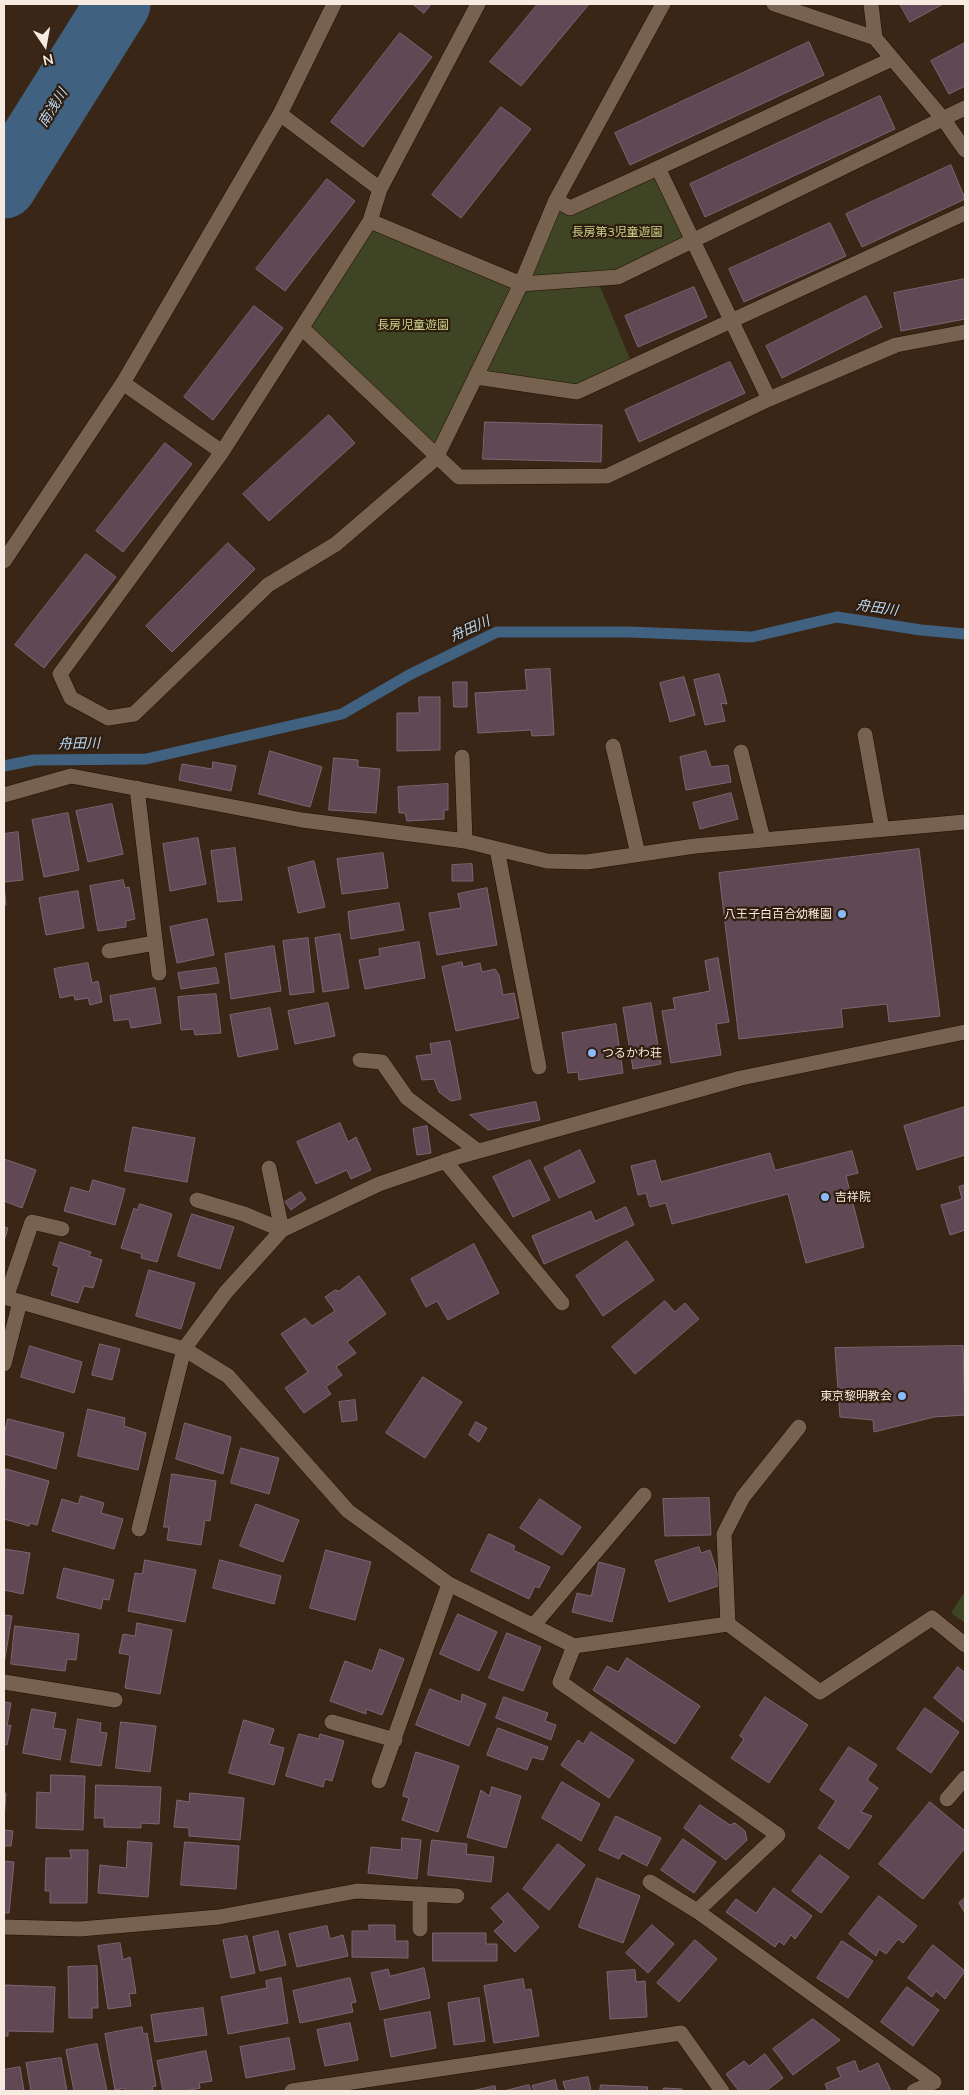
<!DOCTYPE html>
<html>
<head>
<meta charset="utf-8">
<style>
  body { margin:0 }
  #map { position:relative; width:969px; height:2095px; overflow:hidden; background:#392616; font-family:Mulish,sans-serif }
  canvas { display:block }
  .frame { position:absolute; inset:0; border:5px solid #f7eae0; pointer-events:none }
  .north { position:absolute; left:20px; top:20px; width:50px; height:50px; -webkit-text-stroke:4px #2f1d0d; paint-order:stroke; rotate:168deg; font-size:14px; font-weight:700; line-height:20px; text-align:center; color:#f7eae0 }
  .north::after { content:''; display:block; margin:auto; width:18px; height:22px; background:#f7eae0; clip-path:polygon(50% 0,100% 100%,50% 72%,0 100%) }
</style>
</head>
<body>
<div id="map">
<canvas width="969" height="2095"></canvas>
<div class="frame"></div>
<div class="north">N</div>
</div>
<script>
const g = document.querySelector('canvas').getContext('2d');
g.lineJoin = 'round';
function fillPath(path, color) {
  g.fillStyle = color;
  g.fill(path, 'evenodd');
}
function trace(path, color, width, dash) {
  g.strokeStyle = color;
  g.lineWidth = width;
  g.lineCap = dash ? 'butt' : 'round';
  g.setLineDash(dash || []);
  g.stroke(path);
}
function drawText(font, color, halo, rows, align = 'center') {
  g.font = font + ' Mulish,"Noto Sans JP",sans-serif';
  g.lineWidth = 4.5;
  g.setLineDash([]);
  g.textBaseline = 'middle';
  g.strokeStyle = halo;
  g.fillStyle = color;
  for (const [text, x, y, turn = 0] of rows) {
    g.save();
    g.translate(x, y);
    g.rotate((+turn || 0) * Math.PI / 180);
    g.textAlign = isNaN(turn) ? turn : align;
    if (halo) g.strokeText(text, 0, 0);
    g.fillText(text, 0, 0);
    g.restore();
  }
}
fillPath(new Path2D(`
  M658,168L692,242L597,279L633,366L569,391L476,377L436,458L303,329L370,221L520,284L556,200L570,208Z
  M965,1591V1623L951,1613Z`), '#3f4425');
trace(new Path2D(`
  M4,766L34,760L146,759L342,714L409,675L497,632H629L752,637L837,617L921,630L965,634`), '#406180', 11);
trace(new Path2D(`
  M4,186L118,4`), '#406180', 65);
const building = new Path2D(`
  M413,4H431L424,13Z
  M538,4H589L521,86L490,62Z
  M900,4H943L910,22Z
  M400,33L432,57L363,147L331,122Z
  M809,42L824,75L630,165L615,133Z
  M965,43V86L949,94L931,61Z
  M880,96L895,129L705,217L690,184Z
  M501,107L531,129L461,218L432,195Z
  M951,165L965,199L862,247L846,214Z
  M327,179L355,201L285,291L256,269Z
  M830,223L846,256L744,302L729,269Z
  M965,279V319L901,331L894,293Z
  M694,287L707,317L638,347L625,316Z
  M866,296L882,327L782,378L766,346Z
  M254,306L283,328L213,420L184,397Z
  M730,362L745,393L639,442L625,410Z
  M329,415L355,443L269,521L243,494Z
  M485,422L602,425L601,462L483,459Z
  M165,443L192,464L123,552L96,531Z
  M228,543L255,569L172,652L146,626Z
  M86,554L116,577L44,668L15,645Z
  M550,669L554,735L532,736L531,730L478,733L475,693L527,690L525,670Z
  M719,674L727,704L721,703L725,721L705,725L694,680Z
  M684,677L695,715L670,722L660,683Z
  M453,682H467V707H454Z
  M419,697H440V750L397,751V713H419Z
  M270,751L322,767L310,807L259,794Z
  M706,751L711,767L728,765L731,782L686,790L680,757Z
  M334,758L358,760V767L380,769L376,813L329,810Z
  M213,762L236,766L231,791L179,780L182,764L212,769Z
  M448,784V810H444V819L407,821L405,813H399L398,787Z
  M731,793L738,819L700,829L693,803Z
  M112,804L123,854L88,862L76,811Z
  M68,813L79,870L44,877L32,820Z
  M18,832L23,880L4,882V834Z
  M198,838L206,884L170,891L163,844Z
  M235,848L242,900L218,902L211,851Z
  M919,849L940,1016L889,1022L887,1004L841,1009L843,1027L739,1039L719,873Z
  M383,853L388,888L342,894L337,859Z
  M314,861L325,907L298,913L288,868Z
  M472,864L473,881H452V865Z
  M123,880L125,888L129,887L135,919L126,921V927L98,931L90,886Z
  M4,885L6,905H4Z
  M487,888L497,945L437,955L429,913L461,908L458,894Z
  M78,891L84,928L46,935L39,898Z
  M399,903L404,930L351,939L348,912Z
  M207,919L214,955L177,963L170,927Z
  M340,934L349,988L323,992L315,938Z
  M308,938L314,992L290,995L283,941Z
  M419,942L425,978L365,989L359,960L380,956L379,949Z
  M274,946L281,991L231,999L225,954Z
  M718,958L729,1022L716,1024L721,1055L671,1063L662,1011L675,1009L673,998L710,991L705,961Z
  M462,962L463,967L480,963L482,972L495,969L499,975L503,995L514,993L519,1018L456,1031L442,967Z
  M88,963L92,983L98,981L102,1002L90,1005L88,998L75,1000L74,995L60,998L54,969Z
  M216,968L219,983L181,989L178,973Z
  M155,988L161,1023L131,1028L129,1019L114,1021L110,996Z
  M216,994L221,1033L195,1035L194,1029L181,1030L178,997Z
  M328,1003L335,1036L295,1044L288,1011Z
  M651,1003L661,1064L633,1069L623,1008Z
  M270,1008L278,1049L238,1057L230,1015Z
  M616,1024L623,1073L579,1080L578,1072L568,1073L562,1033Z
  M450,1041L461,1099L451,1101L439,1092L434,1079L422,1080L416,1056L432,1054L430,1044Z
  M536,1102L540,1120L488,1130L470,1115Z
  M965,1107V1155L917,1170L904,1126Z
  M340,1123L348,1142L356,1137L371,1170L351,1179L347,1170L316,1184L297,1142Z
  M427,1126L431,1153L417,1155L413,1129Z
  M133,1127L195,1138L187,1182L125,1171Z
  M580,1150L595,1182L559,1198L544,1168Z
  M852,1151L858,1173L846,1176L864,1247L806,1263L788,1194L672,1224L666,1203L650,1207L646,1193L638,1195L631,1166L655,1160L661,1182L770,1153L775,1170Z
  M4,1159L36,1170L22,1208L4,1201Z
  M530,1160L550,1200L513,1217L493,1177Z
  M93,1180L125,1189L115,1225L64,1211L71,1187L89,1192Z
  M965,1185V1230L950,1235L941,1205L962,1199L959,1187Z
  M301,1192L306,1199L291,1210L285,1202Z
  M140,1204L172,1214L157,1262L141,1258L142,1254L121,1248L134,1208L137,1210Z
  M626,1207L634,1225L544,1264L532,1236L591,1211L595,1221Z
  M192,1214L234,1227L220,1269L178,1256Z
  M4,1227L8,1228L4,1241Z
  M627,1241L654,1280L603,1316L576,1276Z
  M60,1242L91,1252L89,1256L102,1260L93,1288L84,1286L78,1303L51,1295L59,1267L53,1265Z
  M474,1244L499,1293L448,1320L437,1301L426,1307L411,1279Z
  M149,1270L195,1283L181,1329L136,1316Z
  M359,1276L386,1314L347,1342L356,1353L336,1367L342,1375L326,1387L331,1394L304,1413L285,1388L308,1372L281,1334L305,1318L312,1326L335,1311L325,1297L335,1290L339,1291Z
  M665,1301L675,1312L685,1303L699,1319L635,1374L612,1347Z
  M100,1344L120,1349L112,1380L92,1375Z
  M30,1346L82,1362L74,1393L21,1377Z
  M963,1346L965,1415L934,1417L874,1432L873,1420L840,1417L835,1348Z
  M423,1377L462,1402L425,1458L386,1433Z
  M355,1400L357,1420L342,1422L339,1402Z
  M88,1409L125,1418L124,1426L146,1433L138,1470L78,1456Z
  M8,1419L64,1433L56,1469L4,1454V1436Z
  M476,1422L487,1428L479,1442L469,1435Z
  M185,1423L231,1437L223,1474L176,1459Z
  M241,1448L279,1458L269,1494L231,1483Z
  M6,1469L49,1481L37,1525L30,1523L29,1526L4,1519Z
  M172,1474L216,1481L210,1521L205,1520L201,1545L167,1540L169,1527H164Z
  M81,1496L104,1503L101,1513L123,1519L114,1549L52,1531L62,1499L78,1504Z
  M709,1498L711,1535L665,1536L663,1499Z
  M540,1499L581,1527L562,1555L520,1528Z
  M256,1504L299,1520L283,1562L240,1546Z
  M489,1534L515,1546L513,1550L550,1567L539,1588L535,1586L529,1599L471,1571Z
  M699,1547L701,1553L710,1550L721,1585L669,1602L655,1561Z
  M4,1549L30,1553L23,1594L4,1590Z
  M326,1550L371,1562L355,1620L310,1608Z
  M145,1560L196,1570L185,1622L128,1611L135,1573L142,1574Z
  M220,1560L281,1576L274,1604L213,1588Z
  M599,1562L625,1569L612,1622L572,1612L577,1593L591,1596Z
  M64,1568L114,1580L109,1600L103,1599L101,1609L57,1598Z
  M458,1614L497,1632L479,1671L440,1654Z
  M4,1615L12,1616L4,1664Z
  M137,1623L172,1630L160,1694L125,1688L130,1655L119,1653L123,1634L135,1636Z
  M15,1626L79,1634L76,1660L67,1659L65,1671L11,1664Z
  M507,1633L541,1647L523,1691L489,1678Z
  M380,1649L404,1659L382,1715L366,1709V1714L330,1701L345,1661L372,1671Z
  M627,1658L700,1706L675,1744L593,1690L607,1666L618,1672Z
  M958,1667L965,1673V1723L934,1698Z
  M430,1689L461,1702L462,1694L486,1704L469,1746L416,1725Z
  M504,1697L548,1713L545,1721L556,1725L551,1740L496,1718Z
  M765,1697L808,1725L769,1783L731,1758L744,1739L740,1736Z
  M4,1702L11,1703L7,1726L11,1725L7,1745L4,1744Z
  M925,1708L959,1732L931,1773L897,1749Z
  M32,1709L56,1713L53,1728L66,1730L60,1760L23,1753Z
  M78,1719L101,1723L100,1732L107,1733L101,1766L71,1762Z
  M244,1720L274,1729L269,1744L284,1748L274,1785L229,1773Z
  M121,1722L156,1726L150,1772L116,1768Z
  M498,1728L548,1747L543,1760L532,1757L527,1770L487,1755Z
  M591,1732L634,1760L609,1798L561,1765L578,1740L583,1744Z
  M299,1734L319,1739L320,1734L344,1741L332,1781L325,1779L323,1787L286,1776Z
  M849,1747L877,1765L867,1780L878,1788L861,1812L872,1816L849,1849L818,1828L836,1801L820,1790Z
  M416,1752L459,1766L438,1832L402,1820L409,1798L403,1796Z
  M51,1775L85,1776L83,1830L36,1828L37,1792L50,1793Z
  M562,1782L600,1804L581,1841L542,1818Z
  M96,1785L161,1787L159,1824L141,1823V1828L104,1827V1818H95Z
  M492,1787L521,1796L506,1848L467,1837L481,1790L489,1796Z
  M4,1793H6L4,1819Z
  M190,1793L244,1798L240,1840L189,1836V1828L174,1827L177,1800L189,1802Z
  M930,1802L965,1831V1848L923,1899L879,1864Z
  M700,1805L730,1825L735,1823L745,1831L747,1840L726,1860L684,1828Z
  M616,1816L661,1838L647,1866L622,1853L619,1859L599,1850Z
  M4,1830L13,1831L11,1846H4Z
  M402,1838L421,1840L417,1879L368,1873L371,1847L401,1850Z
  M683,1839L716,1862L694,1893L661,1870Z
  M432,1840L467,1844L466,1854L494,1857L491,1882L428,1875Z
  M128,1841L152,1843L148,1897L98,1893L100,1865L126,1868Z
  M185,1842L239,1846L236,1889L181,1885Z
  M558,1844L585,1865L549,1910L523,1889Z
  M70,1850H88L87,1903H50V1891H45L46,1858H71Z
  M820,1855L849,1877L821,1913L792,1891Z
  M4,1861L14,1862L9,1913H4Z
  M597,1878L640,1896L623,1943L579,1927Z
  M774,1888L812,1916L795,1939L791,1935L784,1945L779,1941L775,1947L726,1912L736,1899L756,1913Z
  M508,1893L539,1927L515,1952L494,1931L504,1922L491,1908Z
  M879,1896L917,1926L903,1943L898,1939L886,1954L879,1949L876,1956L849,1934Z
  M965,1898V1913L959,1903Z
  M369,1925H395V1941H408V1958L352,1957V1931H369Z
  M652,1925L674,1944L648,1973L626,1953Z
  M327,1926L330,1939L343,1935L348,1956L297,1967L289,1934Z
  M278,1931L286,1965L260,1971L253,1937Z
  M433,1933H486V1944H497V1961H433Z
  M247,1936L255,1973L231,1978L223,1940Z
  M695,1940L717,1959L679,2002L657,1983Z
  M842,1941L873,1961L848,1998L817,1978Z
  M120,1943L123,1960L130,1957L136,1993L129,1994L131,2006L108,2009L98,1946Z
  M933,1945L965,1971L945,1999L936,1991L932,1997L908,1978Z
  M97,1966L98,2008H92V2018H69L68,1967Z
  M424,1968L430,1998L380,2010L371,1973L388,1969L390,1976Z
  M635,1970L636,1982L645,1981L647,2017L610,2019L607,1972Z
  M281,1978L288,2023L228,2034L221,1997L267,1988L266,1981Z
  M350,1978L356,2002L351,2003L353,2012L300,2023L293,1991Z
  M523,1979L525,1990L531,1989L539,2036L494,2043L484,1986Z
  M4,1985L55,1987L53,2032L8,2031V2036H4Z
  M907,1987L939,2010L913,2046L881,2022Z
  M479,1998L485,2041L454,2045L448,2003Z
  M203,2008L207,2035L155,2042L151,2015Z
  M430,2012L436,2048L391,2057L384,2020Z
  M813,2019L840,2040L793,2075L773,2049Z
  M350,2023L358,2060L325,2066L317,2030Z
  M142,2027L143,2034L147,2033L156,2086L152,2087L153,2091H125V2088L115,2090L105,2034Z
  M289,2038L295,2069L246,2078L240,2047Z
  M97,2044L107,2091H74L66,2050Z
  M206,2051L212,2081L199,2083L200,2088L186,2091H163L157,2061Z
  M765,2054L783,2078L766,2091H739L726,2074L744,2061L749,2066Z
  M61,2058L67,2091H31L26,2063Z
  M855,2061L859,2072L878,2063L891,2091H828L825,2084L841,2077L837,2068Z
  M20,2067L24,2091H4V2070Z
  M588,2077L591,2091H566L563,2082Z
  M555,2080L558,2091H534L532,2086Z
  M529,2085L531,2091H504Z
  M601,2085L648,2087L647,2091H600Z
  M495,2086L496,2091H472Z
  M664,2088L682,2089V2091H663Z`);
fillPath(building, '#604855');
trace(building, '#7f6573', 1);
const minor = new Path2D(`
  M478,4L380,189L370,221L222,452L60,674L71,698L108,718L134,714L268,585L336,544L436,458L521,284L618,277L965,108
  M774,4L875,38L944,120L965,150
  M871,4L875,38
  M280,114L380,189
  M658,168L892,59
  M556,200L570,208L658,168L769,399
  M370,221L521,284L556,200L663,4
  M303,329L459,477L607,476L769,399L896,345L965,332
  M476,377L577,392L965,213
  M123,383L222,452
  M4,561L123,383L280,114L334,4
  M865,735L882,829
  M613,746L638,854
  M741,752L763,839
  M462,757L465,841
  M137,788L159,973
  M4,795L71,776L302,820L465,841L547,861L587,862L695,846L965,822
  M497,849L539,1067
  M109,951L155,943
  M360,1060L382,1062L407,1098L478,1151
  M445,1161L562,1303
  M269,1168L282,1230
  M197,1200L244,1214L282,1230
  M4,1297L184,1349L228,1376L348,1511L449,1584L574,1646L728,1624L820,1692L932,1618L965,1645
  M6,1298L32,1222L62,1229
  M4,1364L20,1302
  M139,1529L184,1349L226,1292L282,1230L379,1184L461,1156L741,1078L965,1032
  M728,1624L724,1534L743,1497L799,1427
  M533,1626L644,1495
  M574,1646L560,1682L778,1835L697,1911L934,2082L914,2091
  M4,1682L115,1700
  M332,1722L395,1740
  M379,1781L449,1584
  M947,1799L965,1778
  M650,1882L697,1911
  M4,1927L80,1929L219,1917L357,1891L457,1896
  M420,1929V1894
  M292,2091L681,2033L722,2091`);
trace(minor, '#200f02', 16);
trace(minor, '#77614f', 15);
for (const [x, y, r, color] of [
  [842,914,5,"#88bafc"],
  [592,1053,5,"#88bafc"],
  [825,1197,5,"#88bafc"],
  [902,1396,5,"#88bafc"]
]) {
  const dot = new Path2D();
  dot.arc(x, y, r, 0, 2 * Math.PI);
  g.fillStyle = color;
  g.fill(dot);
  trace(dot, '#2f1d0d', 2);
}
drawText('12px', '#cad48d', '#2f1d0d', [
  ["長房第3児童遊園",617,232],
  ["長房児童遊園",413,325]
]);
drawText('12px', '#f7eae0', '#2f1d0d', [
  ["八王子白百合幼稚園",832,914],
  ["つるかわ荘",602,1053,"left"],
  ["吉祥院",835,1197,"left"],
  ["東京黎明教会",892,1396]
], 'right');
drawText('italic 14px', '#b7d7f7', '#2f1d0d', [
  ["南浅川",53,108,-58],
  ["舟田川",877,608,8],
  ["舟田川",470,629,-24],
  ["舟田川",79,744,-1]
]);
</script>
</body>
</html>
